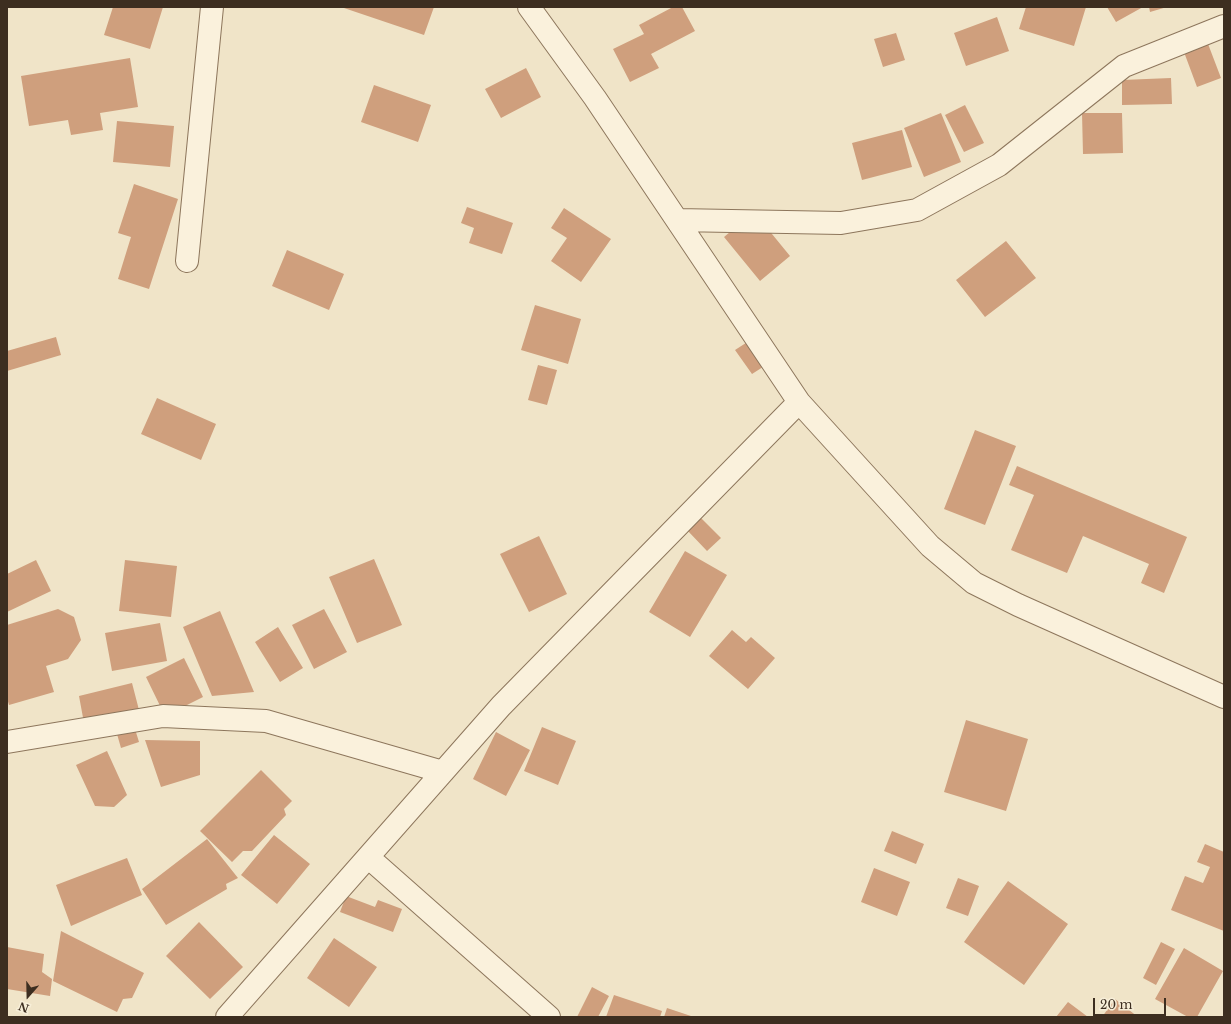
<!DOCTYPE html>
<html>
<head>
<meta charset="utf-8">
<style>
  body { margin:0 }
  #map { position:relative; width:1231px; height:1024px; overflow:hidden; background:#f0e4c8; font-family:"Libre Baskerville",serif }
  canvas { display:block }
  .frame { position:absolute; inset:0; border:8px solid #3d2e20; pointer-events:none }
  .north { position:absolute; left:8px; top:976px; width:40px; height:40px; -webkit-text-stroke:3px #f7eed8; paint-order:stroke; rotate:200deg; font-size:11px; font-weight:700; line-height:16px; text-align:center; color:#3d2e20 }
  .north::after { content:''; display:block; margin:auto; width:14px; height:18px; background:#3d2e20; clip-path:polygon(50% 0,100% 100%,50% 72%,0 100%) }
  .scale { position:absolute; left:1093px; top:998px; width:73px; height:18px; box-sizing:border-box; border:2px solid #3d2e20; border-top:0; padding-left:5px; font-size:12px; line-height:14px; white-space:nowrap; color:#3d2e20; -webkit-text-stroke:3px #f7eed8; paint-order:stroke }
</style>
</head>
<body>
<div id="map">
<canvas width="1231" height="1024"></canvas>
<div class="frame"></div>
<div class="north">N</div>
<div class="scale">20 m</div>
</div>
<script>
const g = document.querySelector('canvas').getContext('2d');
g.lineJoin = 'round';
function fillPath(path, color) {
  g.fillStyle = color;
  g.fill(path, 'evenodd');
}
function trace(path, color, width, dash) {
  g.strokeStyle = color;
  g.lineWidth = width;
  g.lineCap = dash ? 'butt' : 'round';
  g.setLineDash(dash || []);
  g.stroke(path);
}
fillPath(new Path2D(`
  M113,7H163L150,49L104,35Z
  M341,7H434L424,35Z
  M673,7H682L695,31L651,54L659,68L630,82L613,49L644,34L639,25Z
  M1026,7H1086L1074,46L1019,29Z
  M1107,7H1143L1116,22Z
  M1149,7H1167L1150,12Z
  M997,17L1009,51L966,66L954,33Z
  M896,33L905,60L883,67L874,39Z
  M1205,36L1221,78L1197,87L1181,44Z
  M130,58L138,107L100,113L103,130L71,135L68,120L29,126L21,76Z
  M526,68L541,97L501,118L485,89Z
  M1171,78L1172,104L1122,105V80Z
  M374,85L431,105L418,142L361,122Z
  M965,105L984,143L964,152L945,115Z
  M941,113L961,162L924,177L904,128Z
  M1082,113H1122L1123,153L1083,154Z
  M117,121L174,126L170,167L113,162Z
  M902,130L912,167L862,180L852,143Z
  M134,184L178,199L149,289L118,279L131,237L118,233Z
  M467,207L513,223L502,254L469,243L474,228L461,223Z
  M564,208L611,239L581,282L551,261L567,238L551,228Z
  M754,212L790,256L760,281L724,237Z
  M1006,241L1036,278L985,317L956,280Z
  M287,250L344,274L329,310L272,286Z
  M535,305L581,319L568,364L521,350Z
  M56,337L61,355L7,371V351Z
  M749,341L766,365L752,374L735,350Z
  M538,365L557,370L547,405L528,400Z
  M157,398L216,424L201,460L141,434Z
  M975,430L1016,446L985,525L944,509Z
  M1017,466L1187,537L1164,593L1141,583L1149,564L1083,536L1067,573L1011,550L1034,495L1009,485Z
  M700,517L721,538L707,551L687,530Z
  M539,536L567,594L529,612L500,554Z
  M685,551L727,575L690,637L649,612Z
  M374,559L402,625L357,643L329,577Z
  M36,560L51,591L7,612V574Z
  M125,560L177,566L171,617L119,611Z
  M58,609L74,617L81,640L68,659L46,666L54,692L9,705L7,698V625Z
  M324,609L347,652L314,669L292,625Z
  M220,611L254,692L212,696L183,627Z
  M160,623L167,661L112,671L105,633Z
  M278,627L303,668L280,682L255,642Z
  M732,630L746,642L751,637L775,658L748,689L709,656Z
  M184,658L203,697L165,716L146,677Z
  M132,683L139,710L84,723L79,696Z
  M966,720L1028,739L1006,811L944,792Z
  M542,727L576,741L558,785L524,771Z
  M135,729L139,742L121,748L117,734Z
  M496,732L530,750L506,796L473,779Z
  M145,740L200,741V775L161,787Z
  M107,751L127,795L114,807L95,806L76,765Z
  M261,770L292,801L284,809L286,815L252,851H243L232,862L200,831Z
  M892,831L924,844L916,864L884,851Z
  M274,835L310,864L277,904L241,875Z
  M207,839L238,878L226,884L227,889L166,925L142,889Z
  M1205,844L1224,852V931L1171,910L1185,876L1203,883L1210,867L1197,862Z
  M127,858L142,895L71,926L56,885Z
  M874,868L910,882L897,916L861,902Z
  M958,878L979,886L968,916L946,908Z
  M1008,881L1068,924L1024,985L964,942Z
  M346,896L375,907L378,900L402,909L393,932L340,912Z
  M199,922L243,967L210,999L166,956Z
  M61,931L144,973L132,998L123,999L117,1012L53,981Z
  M334,938L377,967L349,1007L307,978Z
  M1161,942L1175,949L1156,985L1143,978Z
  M7,947L44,954L42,972L52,979L50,996L7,989Z
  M1184,948L1223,971L1197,1017H1188L1155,999Z
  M592,987L609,996L598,1017H577Z
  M614,995L662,1011L660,1017H606Z
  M1115,999L1138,1017H1102Z
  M1068,1002L1088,1017H1056Z
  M667,1008L694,1017H664Z`), '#cf9f7d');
const street = new Path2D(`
  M529,7L595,98L799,402L930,546L974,583L1018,605L1224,697
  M677,220L841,223L917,210L999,165L1124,66L1224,26
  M187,261L212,7
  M7,742L163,716L266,721L443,772
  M368,857L549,1017
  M227,1017L501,706L799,402`);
trace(street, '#8d765c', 24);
trace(street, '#faf1dc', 22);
</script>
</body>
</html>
